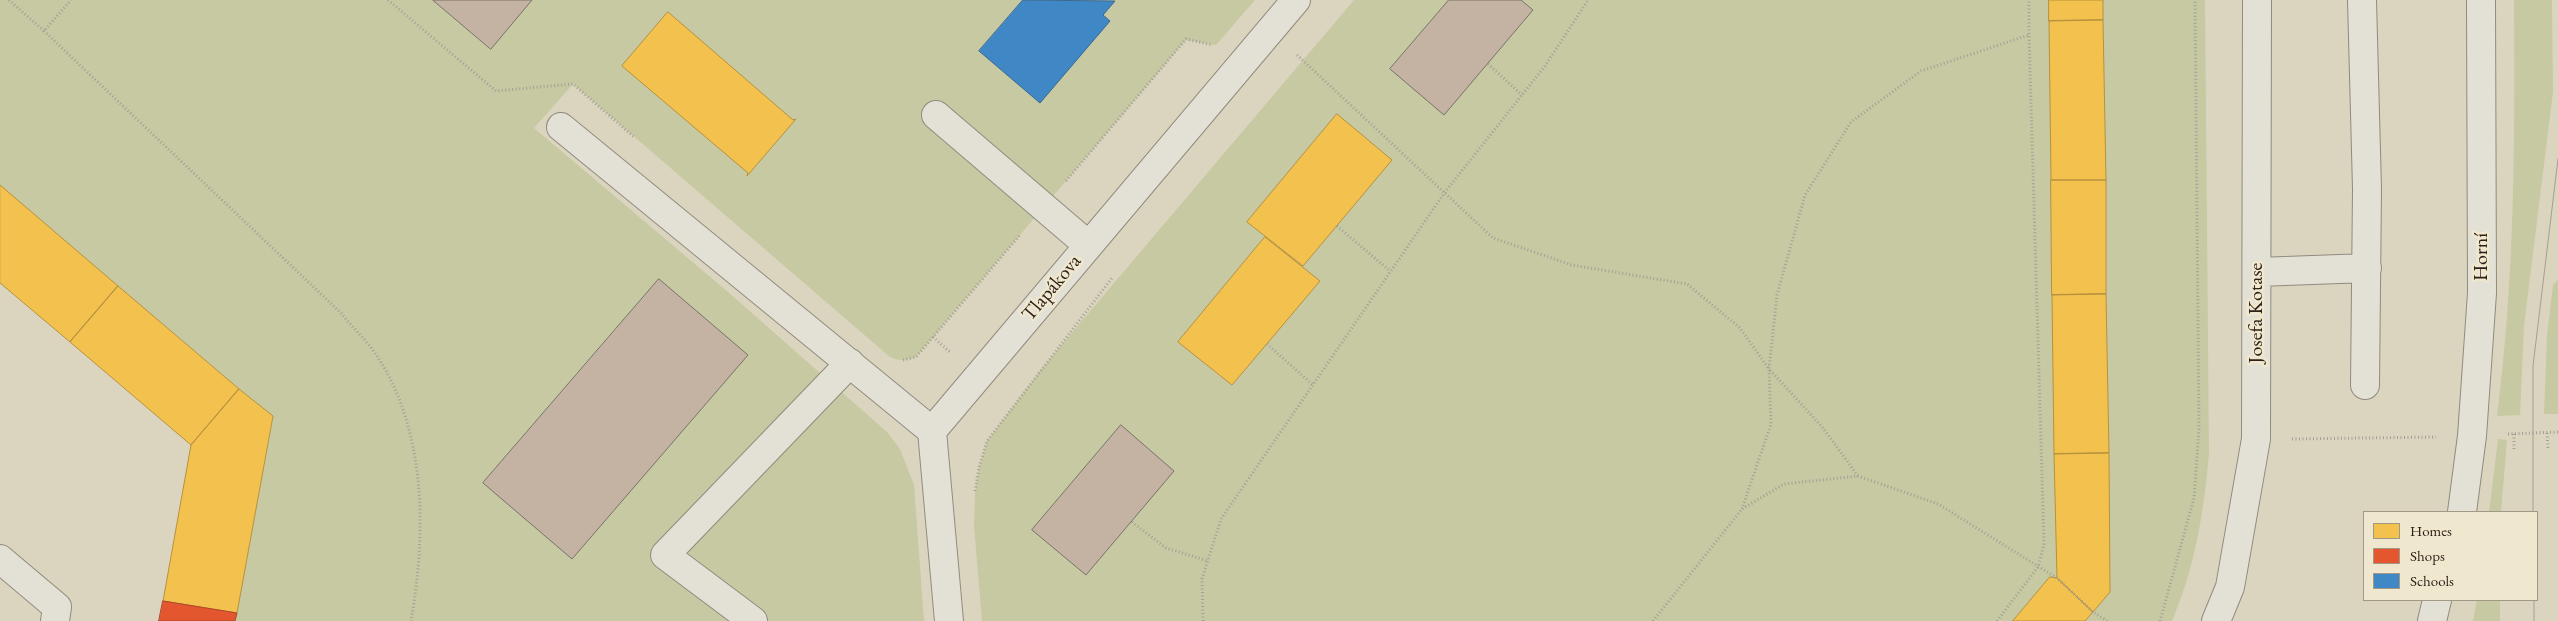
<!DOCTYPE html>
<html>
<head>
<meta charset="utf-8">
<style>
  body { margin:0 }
  #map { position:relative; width:2558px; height:621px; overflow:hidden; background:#dbd5bf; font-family:"EB Garamond",serif }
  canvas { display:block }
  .legend { position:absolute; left:2363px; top:511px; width:175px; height:90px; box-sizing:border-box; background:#efe8ce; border:1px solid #a29886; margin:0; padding:6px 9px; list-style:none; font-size:15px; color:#2e2019 }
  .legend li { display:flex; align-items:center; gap:10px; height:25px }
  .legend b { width:25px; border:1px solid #a29886 }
</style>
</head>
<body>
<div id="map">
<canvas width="2558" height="621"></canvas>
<ul class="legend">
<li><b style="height:14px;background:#f2c14e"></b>Homes</li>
<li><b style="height:14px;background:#e4572e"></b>Shops</li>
<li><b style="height:14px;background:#3f88c5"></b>Schools</li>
</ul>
</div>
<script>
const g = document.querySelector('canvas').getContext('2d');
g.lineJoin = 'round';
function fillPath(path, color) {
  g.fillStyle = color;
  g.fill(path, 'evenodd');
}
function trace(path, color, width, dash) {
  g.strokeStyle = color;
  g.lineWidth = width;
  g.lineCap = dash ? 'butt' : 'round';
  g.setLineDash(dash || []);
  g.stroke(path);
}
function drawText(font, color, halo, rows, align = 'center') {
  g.font = font + ' "EB Garamond",serif';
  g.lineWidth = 5;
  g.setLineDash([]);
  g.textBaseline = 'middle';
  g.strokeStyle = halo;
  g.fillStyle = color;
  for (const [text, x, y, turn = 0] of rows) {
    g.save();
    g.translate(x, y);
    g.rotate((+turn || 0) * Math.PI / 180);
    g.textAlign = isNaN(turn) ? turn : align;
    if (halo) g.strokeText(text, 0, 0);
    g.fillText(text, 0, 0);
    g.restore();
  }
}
fillPath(new Path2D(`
  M0,0H1255L1216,45L1186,40L916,357C906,361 899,361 890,357L573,84L534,128L728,292L887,432L900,449L914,485L924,621H235L273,418L0,188Z
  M1354,0H2205L2209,453C2204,512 2195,567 2172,621H982L974,525L975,493L979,467L987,441L1042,368Z
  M2514,0H2552L2553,92L2524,326L2520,415L2497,416C2515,277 2515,139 2514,0Z
  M2558,280V414H2544L2547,335L2553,285Z
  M2498,439L2507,440L2501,512H2489Z
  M2477,600H2500V621H2473Z`), '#c7c9a2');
const homes = new Path2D(`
  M2049,0H2103V20L2049,21Z
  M668,12L793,120L796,119L747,176L748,173L622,66Z
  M2103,20L2106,180H2051L2049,21Z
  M1337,114L1392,160L1303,266L1247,222Z
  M2051,180H2106V294L2052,295Z
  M0,185L118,286L70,342L0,283Z
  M1265,237L1320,281L1232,385L1178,342Z
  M118,286L239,389L191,445L70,342Z
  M2106,294L2109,453L2054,454L2052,295Z
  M239,389L273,416L237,613L163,601L191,445Z
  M2109,453L2110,592L2093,612L2057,578L2054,454Z
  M2050,577L2057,578L2093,612L2085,621H2013Z`);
fillPath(homes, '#f2c14e');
trace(homes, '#b7913e', 1);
const shops = new Path2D(`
  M163,601L237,613L235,621H159Z`);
fillPath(shops, '#e4572e');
trace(shops, '#ad4628', 1);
const schools = new Path2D(`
  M1023,0L1115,1L1103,15L1110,21L1040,103L979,51Z`);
fillPath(schools, '#3f88c5');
trace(schools, '#3a6991', 1);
const building = new Path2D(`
  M433,0H532L491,49Z
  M1449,0H1521L1533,10L1444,115L1390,69Z
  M659,279L748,355L572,559L483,483Z
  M1121,425L1174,471L1086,575L1032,530Z`);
fillPath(building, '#c4b3a3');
trace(building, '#787368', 1);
const minor = new Path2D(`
  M2362,0L2367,189L2365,385
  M936,115L1088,245
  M561,127L932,431
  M2258,272L2367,268
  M2462,512L2472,436L2482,293L2481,0
  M0,559L57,607L55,621
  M753,621L665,555L850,363
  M949,621L932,431L1296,0
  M2216,621L2230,587L2256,439L2257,0
  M2432,621L2437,600`);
trace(minor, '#908b7e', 30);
trace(new Path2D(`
  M9,0L44,31L71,0
  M388,0L496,91L573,84L634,137
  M44,31L341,313C353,328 369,343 379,359C427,435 426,536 411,621
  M1297,55L1493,238L1572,265L1687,284L1740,328L1769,369L1771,424L1742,509
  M1488,64L1522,95
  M1066,181L1186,39L1212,45
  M1337,226L1390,271
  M933,337L951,353
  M1267,344L1313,385
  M903,360L916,357L1020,235
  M2547,433L2548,448
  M2508,434L2558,432
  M2514,434V449
  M2292,439L2436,437
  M1858,476L1823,428L1769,369L1777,295L1805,195L1851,122L1921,71L2029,35V0
  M975,491L979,467L987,441L1112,278
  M1132,522L1166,548L1208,561
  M1203,621L1202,579L1221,519L1445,192L1545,66L1588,0
  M1653,621L1742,509L1784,484L1858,476L1938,504L2057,578L2093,612L2107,621
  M1997,621L2038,567L2044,544L2029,35
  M2160,621L2194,498L2199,429L2195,0`), '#a39f96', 3, [1, 2.5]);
trace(minor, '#e3e0d5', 28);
trace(new Path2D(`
  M2533,512V366L2558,159
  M2534,600V621`), '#a39f96', 1);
drawText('20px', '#2e2019', '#efe8ce', [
  ["Horní",2482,257,-90],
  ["Tlapákova",1052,288,-50],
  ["Josefa Kotase",2257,313,-90]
]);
</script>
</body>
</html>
